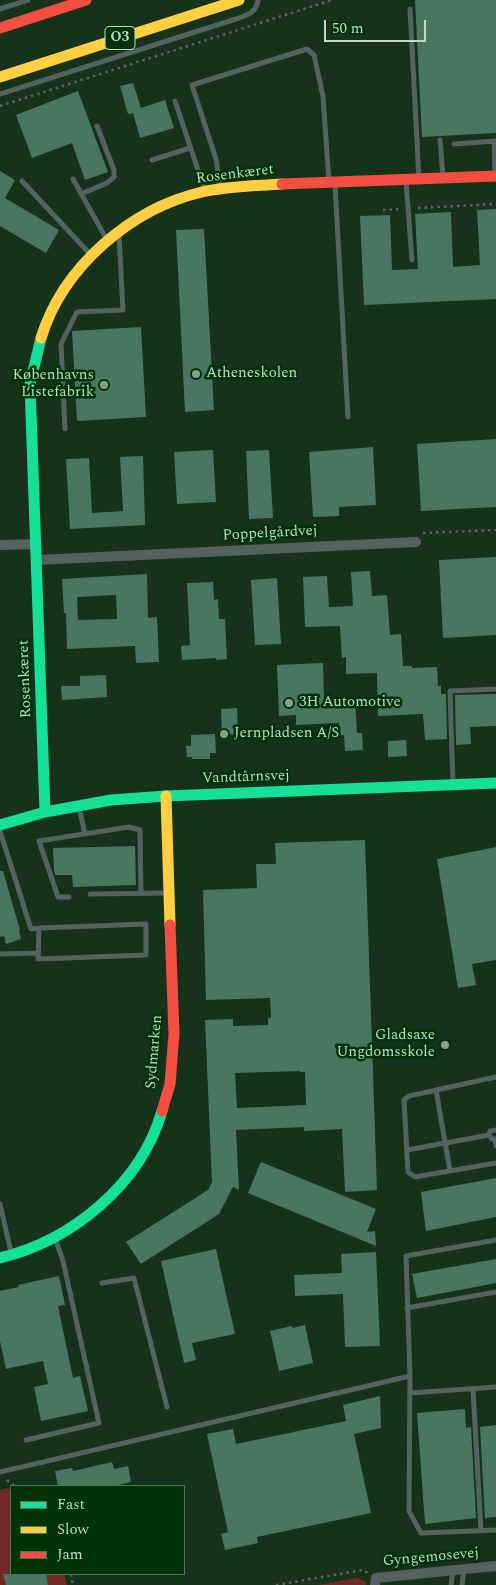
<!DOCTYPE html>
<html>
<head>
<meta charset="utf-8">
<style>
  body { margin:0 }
  #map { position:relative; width:496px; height:1585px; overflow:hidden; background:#16321b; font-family:Spectral,serif }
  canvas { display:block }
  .legend { position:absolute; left:10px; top:1485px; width:175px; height:90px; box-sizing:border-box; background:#003308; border:1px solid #4e7752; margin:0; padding:6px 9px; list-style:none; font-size:15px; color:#c2dcc2 }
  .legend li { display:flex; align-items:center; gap:10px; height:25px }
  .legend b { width:25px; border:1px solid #4e7752 }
  .scale { position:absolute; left:324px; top:20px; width:102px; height:22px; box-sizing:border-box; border:2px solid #c2dcc2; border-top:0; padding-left:6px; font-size:15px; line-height:18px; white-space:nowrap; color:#c2dcc2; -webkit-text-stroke:4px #003308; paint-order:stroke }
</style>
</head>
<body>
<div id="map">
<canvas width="496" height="1585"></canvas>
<ul class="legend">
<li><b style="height:6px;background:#16e098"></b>Fast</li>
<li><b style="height:6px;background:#ffcf43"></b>Slow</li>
<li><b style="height:6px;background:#f24e42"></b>Jam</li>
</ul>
<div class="scale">50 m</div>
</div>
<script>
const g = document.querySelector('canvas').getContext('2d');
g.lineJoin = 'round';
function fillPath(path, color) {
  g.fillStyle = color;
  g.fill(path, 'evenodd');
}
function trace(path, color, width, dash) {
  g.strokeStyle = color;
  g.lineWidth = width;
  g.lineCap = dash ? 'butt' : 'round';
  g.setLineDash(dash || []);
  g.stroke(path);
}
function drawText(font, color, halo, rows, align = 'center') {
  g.font = font + ' Spectral,serif';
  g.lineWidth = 5;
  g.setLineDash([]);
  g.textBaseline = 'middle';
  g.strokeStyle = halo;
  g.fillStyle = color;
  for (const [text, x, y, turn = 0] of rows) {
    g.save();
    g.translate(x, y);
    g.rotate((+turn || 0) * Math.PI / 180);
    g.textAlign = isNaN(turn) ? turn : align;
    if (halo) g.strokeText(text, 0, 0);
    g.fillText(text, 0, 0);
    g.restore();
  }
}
fillPath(new Path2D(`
  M8,1488L11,1491V1574H64L67,1585H0V1490Z
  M356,1578L367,1582L366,1585H318Z`), '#722924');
fillPath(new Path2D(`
  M415,0H496V133L422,137Z
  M133,83L141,108L165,100L174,128L140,138L133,113L128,114L120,86Z
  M78,91L108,172L85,180L72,143L32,158L16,115Z
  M0,171L15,180L5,198L59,230L46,253L0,226Z
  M496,209V299L364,305L360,216L390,215L392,270L418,269L415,214L451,212L453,267L480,265L477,210Z
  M204,229L214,410L185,412L176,230Z
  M141,327L146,417L77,421L72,331Z
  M496,439V507L421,511L417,444Z
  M373,447L376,505L339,507V516L313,517L309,452Z
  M213,450L216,502L177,504L174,452Z
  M269,450L273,518L249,519L246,451Z
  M143,456L145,525L70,529L66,459L89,458L92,513L123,511L120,457Z
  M496,557V635L443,638L439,560Z
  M370,571L372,596L387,595L390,635L401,634L403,666H412V668L437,667L438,686H441V694H446L447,739L425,740L423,714L378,716L377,673L346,674V657L342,658L340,626L305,627L303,577L327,576L329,607L353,606L351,572Z
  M147,574L148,618L157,617L159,662L136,663L135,646L67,649L66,613H64L62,579ZM116,595L117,619L78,620L77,597Z
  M277,578L281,644L255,645L251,580Z
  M213,582L214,600L218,599L219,619H225L227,659L216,660V658L182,660L181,646L190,645L187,583Z
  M323,663L324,699L355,698L357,733H362L363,750L345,751L344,735H339V723L296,725V715L279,716L277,665Z
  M106,675L107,697L62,700L61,686H80V676Z
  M496,694V726L470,727L471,744L456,745L455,695Z
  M237,708L238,734L222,735L221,709Z
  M215,734L216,753H210V759H192V757H187L186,746H191V735Z
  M406,740L407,756L388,757V741Z
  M365,840L377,1190L345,1192L342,1129L304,1131V1127L236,1130L239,1190L233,1187L219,1214L141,1264L126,1242L208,1190L212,1182L205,1020L233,1019V1026L268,1025V1018H271L270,998L206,1000L203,890L257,888L256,864H276L275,843ZM300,1071V1072H305L306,1105L237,1108L235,1073Z
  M135,846L136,885L73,887L72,875H55L54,870L53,848Z
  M496,847V960L472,964L476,985L458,988L437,859Z
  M0,871H3L20,930L19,931L21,939L6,944L4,936L0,937Z
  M261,1162L376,1209L367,1232L375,1231L376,1246L248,1193Z
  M496,1178V1217L426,1231L421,1192Z
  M216,1249L235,1334L192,1343L196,1360L184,1363L161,1261Z
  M376,1252L380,1346L345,1347L343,1294L295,1296L294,1275L342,1273L341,1254Z
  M496,1259V1283L417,1298L412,1274Z
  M59,1276L65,1305L58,1306L73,1378L80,1376L88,1411L41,1421L34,1387L48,1384L43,1361L6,1369L0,1341V1291L19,1287L18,1285Z
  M305,1325L313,1363L279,1371L270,1331L292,1326V1328Z
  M380,1396L381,1428L354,1434L371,1513L257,1537L258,1543L225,1550L221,1534L228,1532L207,1434L233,1429L236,1444L346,1421L343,1405Z
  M465,1409L466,1428L471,1427L476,1518L425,1524L417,1413Z
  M496,1425V1517L485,1518L480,1427Z
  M112,1462L114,1469L128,1466L131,1482L114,1486H58L55,1471L72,1468L73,1471Z
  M3,1574H46L48,1585H6Z`), '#487661');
trace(new Path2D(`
  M0,106L332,0
  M418,208L496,204
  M383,210L400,209
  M423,533L496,530
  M7,1480L15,1486
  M71,1574L73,1585
  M276,1585L363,1570L368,1573`), '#57665f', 2.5, [2.5, 4]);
trace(new Path2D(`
  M0,9L28,0
  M410,9L419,179
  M0,94L236,19C247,15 256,13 258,0
  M175,101L205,191
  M440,140L443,177
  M494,141L495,173
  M454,144L496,141
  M152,160L190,148
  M73,179L107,240
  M22,181L91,255
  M406,181L412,260
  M335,185L348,417
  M220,187L216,159L192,85L307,49L314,55L323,96L329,182
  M81,194L107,183L114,177V170L97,126
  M65,429L61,344L77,312L123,310L119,236
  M453,784L450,691L496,689
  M79,807L85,834
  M0,831L31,929L39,928L146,924V955L38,959L39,928
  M90,894L167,893
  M69,897H58L39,841L129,827L140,830L141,893
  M0,954L38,953
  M496,1077L409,1096L404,1100L408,1172L415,1177L496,1163
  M436,1090L450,1171
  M496,1130L490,1131L489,1135L492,1139H496
  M495,1139L496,1146
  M407,1150L489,1135
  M0,1204L11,1252
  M496,1240L406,1256L410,1376L409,1511L421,1533L496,1530
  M102,1283L134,1278L167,1407
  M407,1308L496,1292
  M473,1389L481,1531
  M410,1393L496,1387
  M26,1440L99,1423L63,1261L55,1238
  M0,1472L410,1376
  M451,1585L453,1571
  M462,1585L464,1569`), '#546260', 5);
trace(new Path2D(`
  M0,545L36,544
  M36,560L416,542
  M375,1585L376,1578L496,1566`), '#546260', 10);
trace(new Path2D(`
  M41,338L30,384L45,812
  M0,825L45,812L111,800L166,796L496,783
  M0,1258C73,1240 141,1184 162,1111`), '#16e098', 11);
trace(new Path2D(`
  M0,77L239,0
  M41,338C63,267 130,209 202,192C228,186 255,186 282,184
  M166,796L170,925`), '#ffcf43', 11);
trace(new Path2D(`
  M0,28L86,0
  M282,184L496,176
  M162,1111L170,1084L174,1034L170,925`), '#f24e42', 11);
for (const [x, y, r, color] of [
  [196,374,5,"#86a088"],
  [104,385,5,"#86a088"],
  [289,703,5,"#86a088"],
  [224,734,5,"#86a088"],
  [445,1045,5,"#86a088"]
]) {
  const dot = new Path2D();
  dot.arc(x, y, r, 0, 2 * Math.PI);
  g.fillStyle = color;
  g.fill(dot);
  trace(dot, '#003308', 2);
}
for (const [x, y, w] of [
  [120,38,30]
]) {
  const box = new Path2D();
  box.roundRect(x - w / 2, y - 11.5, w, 23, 4);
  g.fillStyle = '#003308';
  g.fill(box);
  trace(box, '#c2dcc2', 1);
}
drawText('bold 14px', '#c2dcc2', null, [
  ["O3",120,38]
]);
drawText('15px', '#c2dcc2', '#003308', [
  ["Rosenkæret",235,175,-7],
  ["Poppelgårdvej",270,534,-3],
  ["Rosenkæret",26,679,-92],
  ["Vandtårnsvej",246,778,-2],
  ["Sydmarken",155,1052,-85],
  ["Gyngemosevej",431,1558,-5]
]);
drawText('15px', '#c2dcc2', '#003308', [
  ["Atheneskolen",206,374],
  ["Københavns",94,376,"right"],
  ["Listefabrik",94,393,"right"],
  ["3H Automotive",299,703],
  ["Jernpladsen A/S",234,734],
  ["Gladsaxe",435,1036,"right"],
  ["Ungdomsskole",435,1053,"right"]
], 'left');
</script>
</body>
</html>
